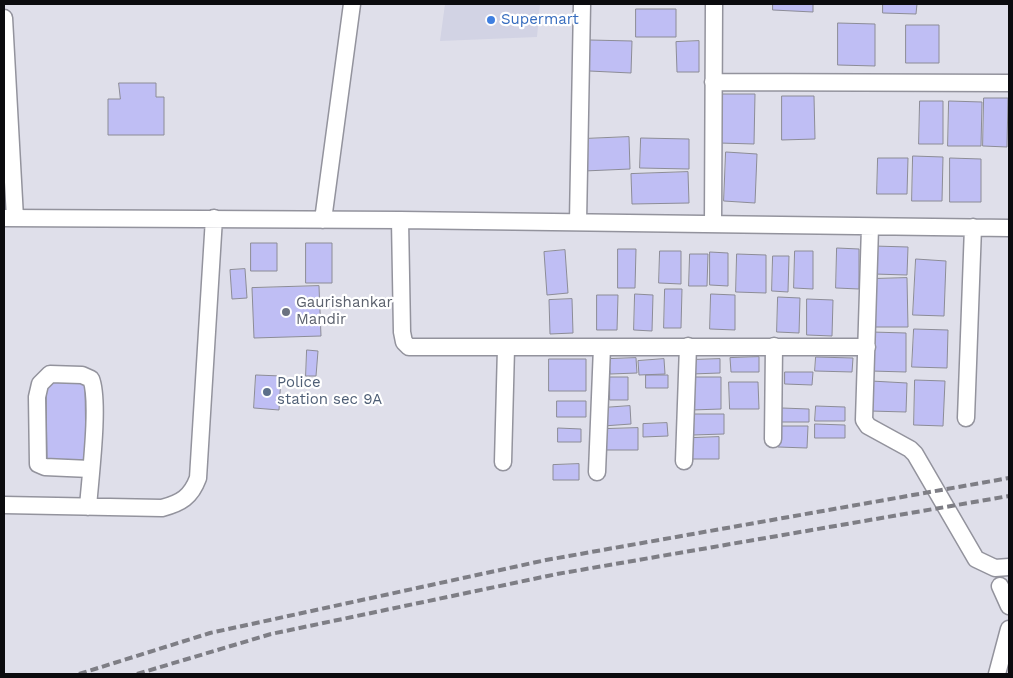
<!DOCTYPE html>
<html>
<head>
<meta charset="utf-8">
<style>
  body { margin:0 }
  #map { position:relative; width:1013px; height:678px; overflow:hidden; background:#dfdfea; font-family:"Work Sans",sans-serif }
  canvas { display:block }
  .frame { position:absolute; inset:0; border:5px solid #0b0b0e; pointer-events:none }
</style>
</head>
<body>
<div id="map">
<canvas width="1013" height="678"></canvas>
<div class="frame"></div>
</div>
<script>
const g = document.querySelector('canvas').getContext('2d');
g.lineJoin = 'round';
function fillPath(path, color) {
  g.fillStyle = color;
  g.fill(path, 'evenodd');
}
function trace(path, color, width, dash) {
  g.strokeStyle = color;
  g.lineWidth = width;
  g.lineCap = dash ? 'butt' : 'round';
  g.setLineDash(dash || []);
  g.stroke(path);
}
function drawText(font, color, halo, rows, align = 'center') {
  g.font = font + ' "Work Sans",sans-serif';
  g.lineWidth = 4.5;
  g.setLineDash([]);
  g.textBaseline = 'middle';
  g.strokeStyle = halo;
  g.fillStyle = color;
  for (const [text, x, y, turn = 0] of rows) {
    g.save();
    g.translate(x, y);
    g.rotate((+turn || 0) * Math.PI / 180);
    g.textAlign = isNaN(turn) ? turn : align;
    if (halo) g.strokeText(text, 0, 0);
    g.fillText(text, 0, 0);
    g.restore();
  }
}
fillPath(new Path2D(`
  M445,4H540L537,37L440,41Z`), '#d2d3e4');
const building = new Path2D(`
  M773,4H813V12L773,10Z
  M883,4H917L916,14L883,13Z
  M636,9H676V37H636Z
  M838,23L875,24V66L838,65Z
  M906,25H939V63H906Z
  M590,40L632,41L631,73L589,71Z
  M699,41V72H677L676,42Z
  M119,83H156V97H164V135H108V99H120Z
  M719,94H755L754,144L719,143Z
  M782,96H814L815,139L782,140Z
  M984,98H1008L1007,147L983,146Z
  M920,101H943V144H919Z
  M949,101L982,102L981,146H948Z
  M629,137L630,169L584,171L582,139Z
  M641,138L689,139V169L640,168Z
  M726,152L757,154L755,203L724,201Z
  M913,156L943,157L942,201H912Z
  M878,158H908L907,194H877Z
  M950,158L981,159V202H950Z
  M688,172L689,203L632,204L631,174Z
  M251,243H277V271H251Z
  M306,243H332V283H306Z
  M874,246L908,247L907,275L874,274Z
  M837,248L859,249V289L836,288Z
  M618,249H636L635,288H618Z
  M565,250L568,293L547,295L544,252Z
  M660,251H681V284L659,283Z
  M795,251H813V289L794,288Z
  M710,252L728,253V286L710,285Z
  M690,254H708L707,286H689Z
  M737,254L766,255V293L736,292Z
  M773,256H789L788,292L772,291Z
  M916,259L946,261L944,316L913,315Z
  M245,269L247,298L232,299L230,270Z
  M907,278L908,327H871V279Z
  M319,286L321,336L254,338L252,288Z
  M665,289H682L681,328H664Z
  M635,294L653,295L652,331L634,330Z
  M711,294L735,295V330L710,329Z
  M597,295H618L617,330H597Z
  M778,297L800,298L799,333L777,332Z
  M572,299L573,333L550,334L549,300Z
  M807,299L833,300L832,336L807,335Z
  M914,329L948,330L947,368L912,367Z
  M872,332L906,333V372L871,371Z
  M307,350L318,351L316,376H306Z
  M759,357V372H731L730,358Z
  M816,357L853,358L852,372L815,371Z
  M636,358L637,373L610,374L609,359Z
  M549,359H586V391H549Z
  M664,359L665,374L639,375L638,361Z
  M720,359V373L691,374L690,360Z
  M785,372H813L812,385L785,384Z
  M256,375L281,376L279,410L254,408Z
  M646,375H668V388H646Z
  M610,377H628V400H610Z
  M691,377H721V409L692,410Z
  M915,380L945,381L943,426L914,425Z
  M871,381L907,383L906,412L870,411Z
  M85,382L86,460L47,461L46,383Z
  M729,382H758L759,409H730Z
  M557,401H586V417H557Z
  M630,406L631,424L603,426L602,408Z
  M816,406L845,407V421H815Z
  M782,408L809,409V422H782Z
  M692,414H724V434L693,435Z
  M667,423L668,436L643,437V424Z
  M815,424L845,425V438H815Z
  M778,426H808L807,448L778,447Z
  M558,428L581,429V442H558Z
  M638,428V450H605V429Z
  M719,437V459H692V438Z
  M579,464V480H553V465Z`);
fillPath(building, '#bfbef4');
trace(building, '#8c8c96', 1);
const minor = new Path2D(`
  M4,18L15,218
  M713,82L1009,83
  M4,218L400,220L1009,228
  M323,220L352,4
  M400,220L402,332L404,342L409,347H867
  M578,222L582,4
  M713,224L714,4
  M870,227L864,420L868,426L910,449L915,454L976,559L995,568L1009,567
  M966,418L973,227
  M773,439L774,346
  M684,461L688,346
  M503,462L506,348
  M597,472L602,347
  M4,505L162,508C181,503 191,497 198,478L214,218
  M88,507C90,479 100,401 91,379L82,375L50,374L40,384L37,397L38,464L45,467L90,469
  M1000,586L1009,606
  M997,674L1009,629`);
trace(minor, '#93939d', 19);
trace(minor, '#fff', 16);
trace(new Path2D(`
  M79,674L210,633L546,560L1009,478
  M137,674L271,634L557,574L1009,496`), '#7e7e85', 4, [8, 4]);
for (const [x, y, r, color] of [
  [491,20,5,"#3f7fe0"],
  [286,312,5,"#6b7280"],
  [267,392,5,"#5c6f8a"]
]) {
  const dot = new Path2D();
  dot.arc(x, y, r, 0, 2 * Math.PI);
  g.fillStyle = color;
  g.fill(dot);
  trace(dot, '#fff', 2);
}
drawText('15px', '#366cbe', '#fff', [
  ["Supermart",501,20]
], 'left');
drawText('15px', '#5b616d', '#fff', [
  ["Gaurishankar",296,303],
  ["Mandir",296,320]
], 'left');
drawText('15px', '#4e5e75', '#fff', [
  ["Police",277,383],
  ["station sec 9A",277,400]
], 'left');
</script>
</body>
</html>
